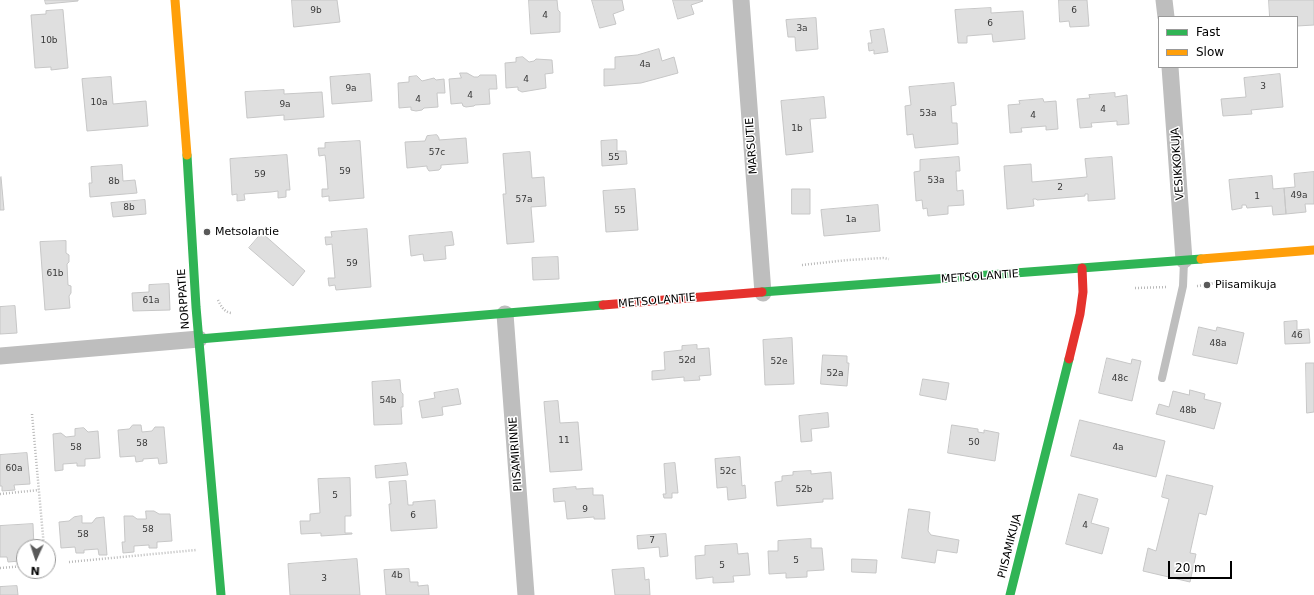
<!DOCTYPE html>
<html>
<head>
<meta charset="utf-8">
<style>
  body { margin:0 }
  #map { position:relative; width:1314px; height:595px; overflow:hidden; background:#fff; font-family:"DejaVu Sans",sans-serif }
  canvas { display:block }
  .legend { position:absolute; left:1158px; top:16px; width:140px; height:52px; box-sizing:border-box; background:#fff; border:1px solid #999; margin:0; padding:5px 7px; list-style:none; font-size:12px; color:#000 }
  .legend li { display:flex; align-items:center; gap:8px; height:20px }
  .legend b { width:20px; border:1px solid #999 }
  .north { position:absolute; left:16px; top:539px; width:40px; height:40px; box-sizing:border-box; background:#fff; border:1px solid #999; border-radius:50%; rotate:183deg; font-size:11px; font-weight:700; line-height:16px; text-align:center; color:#000 }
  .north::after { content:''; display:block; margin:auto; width:14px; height:18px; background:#595959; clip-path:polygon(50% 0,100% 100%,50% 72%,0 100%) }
  .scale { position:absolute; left:1168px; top:561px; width:64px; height:18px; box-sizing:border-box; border:2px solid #000; border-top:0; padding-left:5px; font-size:12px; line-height:14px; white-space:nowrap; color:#000; -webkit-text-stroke:3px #fff; paint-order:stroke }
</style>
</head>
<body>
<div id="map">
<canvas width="1314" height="595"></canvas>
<ul class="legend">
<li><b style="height:5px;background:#30b455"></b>Fast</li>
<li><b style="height:5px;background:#ff9f0a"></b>Slow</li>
</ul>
<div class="north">N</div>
<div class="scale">20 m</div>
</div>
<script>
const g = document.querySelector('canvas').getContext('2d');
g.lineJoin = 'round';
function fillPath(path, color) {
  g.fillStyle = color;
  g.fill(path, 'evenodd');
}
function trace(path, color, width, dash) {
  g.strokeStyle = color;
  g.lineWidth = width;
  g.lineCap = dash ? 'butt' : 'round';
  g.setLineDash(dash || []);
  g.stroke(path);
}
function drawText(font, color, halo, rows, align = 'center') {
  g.font = font + ' "DejaVu Sans",sans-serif';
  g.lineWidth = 3;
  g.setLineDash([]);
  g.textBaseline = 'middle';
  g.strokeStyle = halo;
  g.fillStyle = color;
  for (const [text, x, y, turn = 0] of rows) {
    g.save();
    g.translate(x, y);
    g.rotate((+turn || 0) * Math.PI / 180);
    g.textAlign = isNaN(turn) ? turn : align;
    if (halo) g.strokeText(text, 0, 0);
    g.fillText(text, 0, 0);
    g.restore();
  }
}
const building = new Path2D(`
  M45,0H78V1L46,4Z
  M292,0H337L340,22L294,27Z
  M529,0H557L558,10L560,12V32L531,34Z
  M592,0H622L624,10L613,14L616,24L600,28Z
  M673,0H702L703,1L691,5L694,14L678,19Z
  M1059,0H1087L1089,26L1070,27L1069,21L1060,22Z
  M1269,0H1314V25L1297,26V17H1270Z
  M991,8V13L1023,11L1025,39L993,42L992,34L967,36V43H958L955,10Z
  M63,10L68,68L51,70V67L35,68L31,15L46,14V11Z
  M816,18L818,49L796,51L795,37H788L786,20Z
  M884,29L888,52L874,54V50L869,51L868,43H872L870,31Z
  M659,49L662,61L674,57L678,73L641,83L604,86V69H615V57L637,55Z
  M523,57L529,62L534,61L536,59L552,60L553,73L545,74L546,88L522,92L518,90V87L506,88L505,63L516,62V58Z
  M460,73H467L474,77H478L480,75H496L497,89H489L490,104L475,105L474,106L466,107L463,106L462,103L451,104L449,79L461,78Z
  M370,74L372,101L332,104L330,77Z
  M1280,74L1283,107L1251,110L1252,114L1223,116L1221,99L1246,97L1244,78Z
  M417,76L422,81L434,78L436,80L444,79L445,93H437L438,107L424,108L422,110L416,111L411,110V107L399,108L398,83L409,82V77Z
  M111,77L113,104L146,101L148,126L87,131L82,79Z
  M954,83L956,105L951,106L952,123H957L958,144L915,148L913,134L907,135L905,106L911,105L909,87Z
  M284,90V94L322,92L324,117L284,120V115L247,118L245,92Z
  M1115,93V97L1127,95L1129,124L1117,125V121L1091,123L1092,127L1080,128L1077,99L1090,98L1089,95Z
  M824,97L826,118L810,119L813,152L786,155L781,101Z
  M1043,99L1044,102L1056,101L1058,129L1046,130V126L1021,128L1022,132L1010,133L1008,105L1020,104L1019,101Z
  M437,135L439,138V140L466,138L468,163L441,165V168L439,170L429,171L427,168V166L407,168L405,142L425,141L427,136Z
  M617,140V151H626L627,164L602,166L601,141Z
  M360,141L364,198L329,201V196L322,197V189H328L326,162L325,155L319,156L318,148H325V143Z
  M530,152L532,178L544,177L546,206L531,207L534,242L507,244L503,194H506L503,154Z
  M287,155L290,190H286V197L278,198V191L271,192L244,194L245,200L237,201V194L232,195L230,159Z
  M959,157L960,171H956L957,191L963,190L964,205L948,206V214L928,216L927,208L923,209L922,200L916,201L914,172L920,171V160Z
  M1112,157L1115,199L1088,201V194H1085V196L1037,200L1036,199H1033L1034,206L1007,209L1004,166L1031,164L1032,182L1087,177L1085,159Z
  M122,165L123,181L135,180L137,193L90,197L89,183H92L91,167Z
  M1314,172V204H1305L1306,212L1286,214L1284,188L1295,187L1294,174Z
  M1272,176L1273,189L1284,188L1286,214L1273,215L1272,206L1247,208L1246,205H1242V208L1232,210L1229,180Z
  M1,177L4,210H0V178Z
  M635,189L638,230L606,232L603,191Z
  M792,189H810V214H792Z
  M145,200L146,214L113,217L111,203Z
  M878,205L880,231L824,236L821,210Z
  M367,229L371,287L336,290L335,285L329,286L328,278H335L332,244L326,245L325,237H332L331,232Z
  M452,232L454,245L445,246L446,259L424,261L423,254L411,256L409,236Z
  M262,233L305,271L293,286L249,248Z
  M66,241V253L69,255V262L67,264L68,285L71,286V293L69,296L70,308L45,310L40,242Z
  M558,257L559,279L533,280L532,258Z
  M169,284L170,310L133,311L132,293L149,292V285Z
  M15,306L17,333L0,334V307Z
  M1297,321V330L1309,329L1310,343L1285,344L1284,322Z
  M1199,327L1216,331L1217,327L1244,333L1237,364L1193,355Z
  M792,338L794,384L765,385L763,340Z
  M697,345V349L709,348L711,375L699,376L700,380L684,381V377L652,380V371L665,370L664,352L682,350V346Z
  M823,355L847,356V363H849L847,386L821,384Z
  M1107,358L1131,364L1132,359L1141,361L1132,401L1099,393Z
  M1306,363H1314V412L1307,413Z
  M923,379L949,383L946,400L920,395Z
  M400,380L401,392L403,394V407H401L402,424L374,425L372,382Z
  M458,389L461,404L442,407L443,415L422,418L419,401L435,398L434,393Z
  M1190,390L1205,394L1204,399L1221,403L1214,429L1156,414L1159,404L1169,407L1173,391L1189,395Z
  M558,401L560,423L578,422L582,470L550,472L544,402Z
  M828,413L829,427L811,429L812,441L801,442L799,416Z
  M1080,420L1165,441L1156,477L1071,456Z
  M133,425H141L142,432L152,431L155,427H164L167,463L159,464L158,458L143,459V461L136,462L135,456L120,457L118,430L129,429Z
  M952,425L978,429V432L984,433V430L999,433L995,461L948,453Z
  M84,428L88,432L98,431L100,458L85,459V466H77V463L63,464V470L55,471L53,434L61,433L66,437L75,436V429Z
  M27,453L30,484L14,485L15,490L2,491V486H0V455Z
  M740,457L742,486L745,485L746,498L728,500L727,487L717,488L715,459Z
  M406,463L408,475L376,478L375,466Z
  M675,463L678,493H672V498H664L663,494H666L664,464Z
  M811,471V474L831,472L833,499H823V502L777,506L775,482L782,481V476L793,475V472Z
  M1167,475L1213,486L1206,515L1199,513L1190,553L1196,554L1190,582L1143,571L1148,548L1156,551L1169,499L1162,497Z
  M350,478L351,516H345V533H352V534L321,536V533L301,534L300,521H310V514L320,513L318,479Z
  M406,481L408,505H413V502L435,500L437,528L391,531L389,504H391L389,482Z
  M576,487V489L593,488V495H603L605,519H594V517L567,519L565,501L554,502L553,489Z
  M1079,494L1098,499L1091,523L1109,528L1102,554L1066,544Z
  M909,509L930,512L928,531L931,535L959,540L957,553L937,550L935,563L902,558Z
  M146,511H154L159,514H170L172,541L157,542V548H149V545L134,546V552L123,553L122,542H125L124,516H133L137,519H146Z
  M82,516V523H92L96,518L104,517L107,555H99L98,549L84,550V553H76L75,547L61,548L59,522L69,521L74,517Z
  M33,524L34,547H24V556H20V561L8,562L7,557H0V526Z
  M666,534L668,556L660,557L659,547L638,549L637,536Z
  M811,539V548H822L824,570L807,571V577L786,578V573L769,574L768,551H778V541Z
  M737,544L738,554L748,553L750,575L733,576L734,582L713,583V577L696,579L695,556L705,555V546Z
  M357,559L360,595H290L288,564Z
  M852,559L877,560L876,573L852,572Z
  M644,568L645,580L649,579L650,595H615L612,570Z
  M409,569L410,582H418V586L428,585L429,595H386L384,570Z
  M17,586L18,595H0V587Z`);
fillPath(building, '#dfdfdf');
trace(building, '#c7c7c7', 1);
trace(new Path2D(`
  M802,265L848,260L883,258L889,259
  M1197,286L1207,285L1223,280
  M1135,288L1168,287
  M218,300C221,306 224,312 231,313
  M32,414L44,547
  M0,494L39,490
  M69,562L196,550
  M0,568L24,566`), '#b9b9b9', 2.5, [1, 2]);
trace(new Path2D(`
  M1162,378L1183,286L1184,261`), '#bebebe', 8);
trace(new Path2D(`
  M741,0L763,293
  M1164,0L1166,17
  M1170,67L1184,260
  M505,314L526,595
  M0,356L199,339`), '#bebebe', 17);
trace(new Path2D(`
  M187,155L196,307L221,595
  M762,292L1201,259
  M199,339L603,305
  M1010,595L1069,359`), '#30b455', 9);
trace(new Path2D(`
  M175,0L187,155
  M1201,259L1314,250`), '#ff9f0a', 9);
trace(new Path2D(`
  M603,305L762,292
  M1069,359L1080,314L1083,292L1082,268`), '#e5322d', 9);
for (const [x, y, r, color] of [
  [207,232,4,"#595959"],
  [1207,285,4,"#595959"]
]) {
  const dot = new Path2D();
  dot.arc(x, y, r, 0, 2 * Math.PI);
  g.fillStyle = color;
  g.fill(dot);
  trace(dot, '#fff', 1.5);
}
drawText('9px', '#383838', null, [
  ["9b",316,11],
  ["6",1074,11],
  ["4",545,16],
  ["6",990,24],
  ["3a",802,29],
  ["10b",49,41],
  ["4a",645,65],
  ["4",526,80],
  ["3",1263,87],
  ["9a",351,89],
  ["4",470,96],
  ["4",418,100],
  ["10a",99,103],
  ["9a",285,105],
  ["4",1103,110],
  ["53a",928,114],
  ["4",1033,116],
  ["1b",797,129],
  ["57c",437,153],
  ["55",614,158],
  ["59",345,172],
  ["59",260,175],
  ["53a",936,181],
  ["8b",114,182],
  ["2",1060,188],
  ["49a",1299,196],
  ["1",1257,197],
  ["57a",524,200],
  ["8b",129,208],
  ["55",620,211],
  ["1a",851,220],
  ["59",352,264],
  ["61b",55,274],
  ["61a",151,301],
  ["46",1297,336],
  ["48a",1218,344],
  ["52d",687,361],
  ["52e",779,362],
  ["52a",835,374],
  ["48c",1120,379],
  ["54b",388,401],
  ["48b",1188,411],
  ["11",564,441],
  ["50",974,443],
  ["58",142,444],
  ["58",76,448],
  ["4a",1118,448],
  ["60a",14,469],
  ["52c",728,472],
  ["52b",804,490],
  ["5",335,496],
  ["9",585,510],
  ["6",413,516],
  ["4",1085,526],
  ["58",148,530],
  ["58",83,535],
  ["7",652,541],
  ["5",796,561],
  ["5",722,566],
  ["4b",397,576],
  ["3",324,579]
]);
drawText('11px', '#000', '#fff', [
  ["MARSUTIE",752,146,-94],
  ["VESIKKOKUJA",1178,164,-94],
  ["METSOLANTIE",980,277,-4],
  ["NORPPATIE",184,299,-94],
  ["METSOLANTIE",657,301,-5],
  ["PIISAMIRINNE",516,454,-94],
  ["PIISAMIKUJA",1010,546,-76]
]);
drawText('11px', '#000', '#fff', [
  ["Metsolantie",215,232],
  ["Piisamikuja",1215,285]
], 'left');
</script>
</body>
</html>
